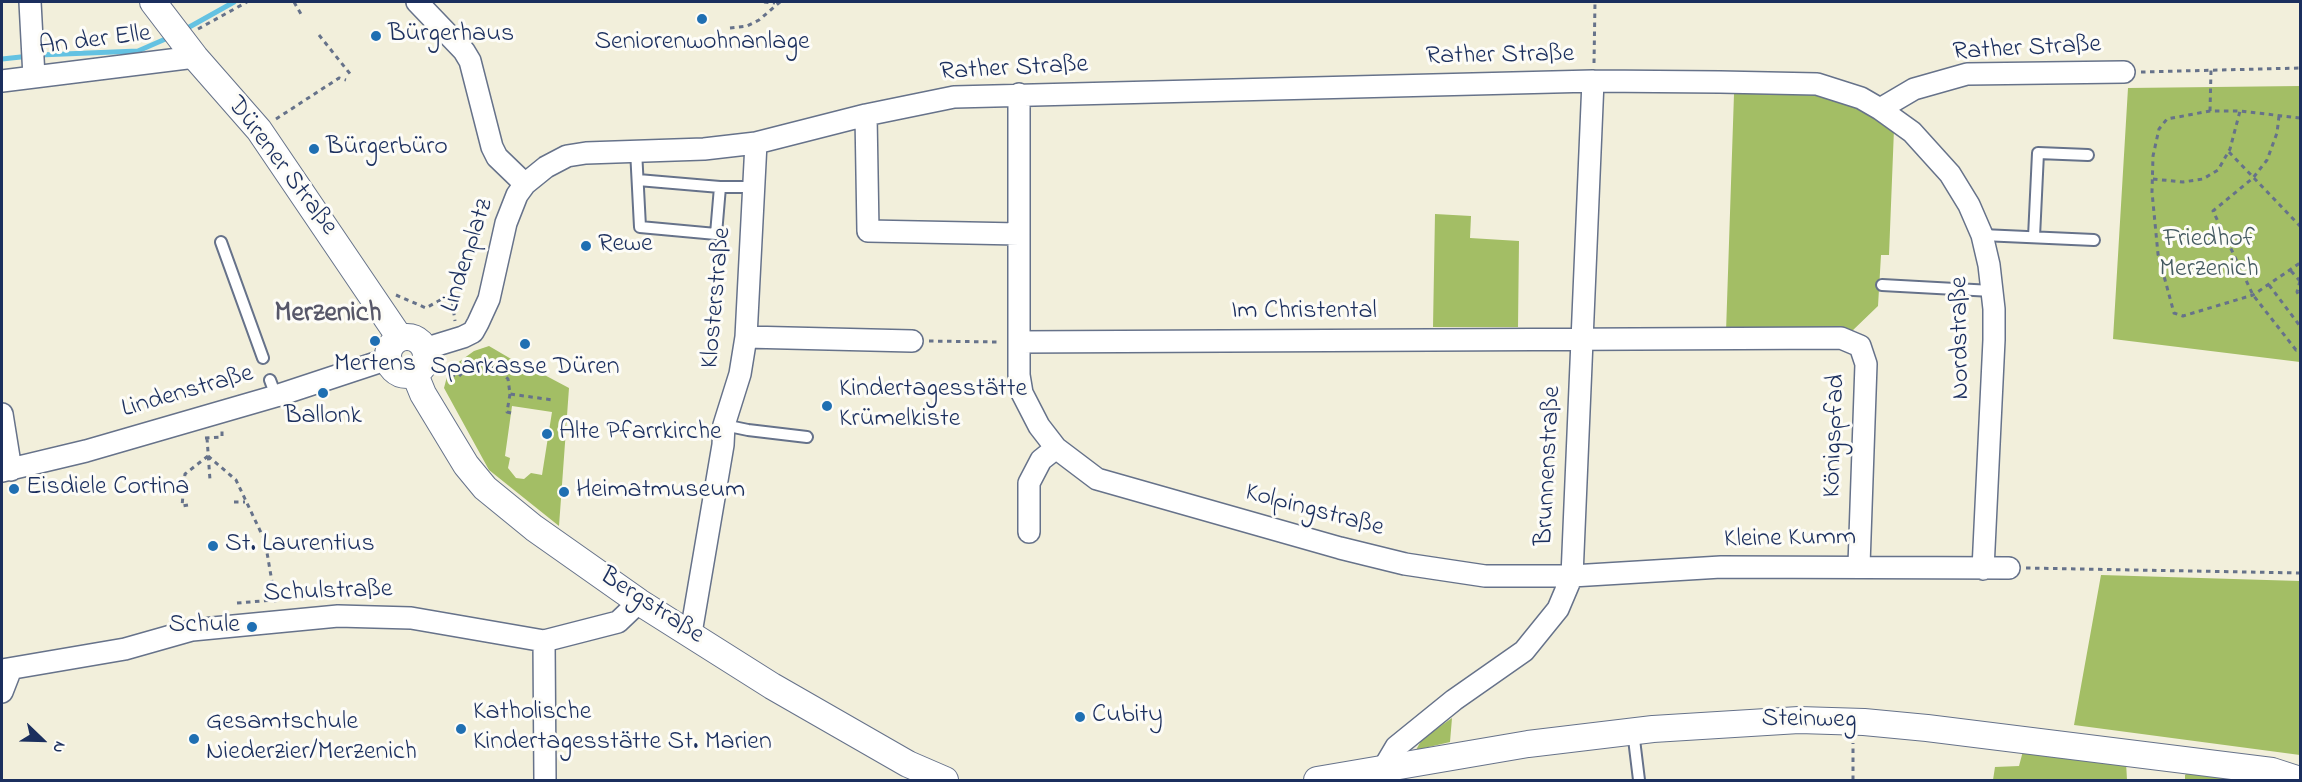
<!DOCTYPE html>
<meta charset="utf-8">
<style>
body{margin:0}
#map{position:relative;width:2302px;height:782px;overflow:hidden;background:#f2efdb;font-family:"Indie Flower",sans-serif}
canvas{display:block}
.frame{position:absolute;inset:0;border:3px solid #1b2f5e;pointer-events:none}
.north{position:absolute;left:12px;top:710px;width:60px;height:60px;-webkit-text-stroke:4px #fdfcf7;paint-order:stroke;rotate:113deg;font-size:16px;font-weight:700;line-height:24px;text-align:center;color:#1b2f5e}
.north::after{content:'';display:block;margin:auto;width:21px;height:27px;background:#1b2f5e;clip-path:polygon(50% 0,100% 100%,50% 72%,0 100%)}
</style>
<div id="map">
<canvas width="2302" height="782"></canvas>
<div class="frame"></div>
<div class="north">N</div>
</div>
<script>
const c = document.querySelector('canvas').getContext('2d');
c.lineJoin = 'round';
function paint(path, color) { c.fillStyle = color; c.fill(path, 'evenodd'); }
const shape = rows => new Path2D(rows.map(r => 'M' + r).join(''));
function stroke(path, color, width, dash) { c.strokeStyle = color; c.lineWidth = width; c.lineCap = dash ? 'butt' : 'round'; c.setLineDash(dash || []); c.stroke(path); }
function write(font, color, halo, rows, align = 'center') {
  c.font = font + ' "Indie Flower",sans-serif'; c.lineWidth = 6; c.setLineDash([]); c.textBaseline = 'middle'; c.strokeStyle = halo; c.fillStyle = color; for (const [text, x, y, turn = 0] of rows) {
    c.save(); c.translate(x, y); c.rotate((+turn || 0) * Math.PI / 180); c.textAlign = isNaN(turn) ? turn : align; if (halo) c.strokeText(text, 0, 0); c.fillText(text, 0, 0); c.restore();
  }
}
const green = shape([
 [2300,86,2300,362,2113,339,2128,88],
 [1805,91,1852,104,1894,129,1889,255,1881,255,1878,306,1851,332,1726,332,1734,94],
 [1435,214,1471,216,1470,238,1519,241,1518,327,1433,327],
 [489,346,535,373,537,371,569,388,559,526,489,470,444,388,449,369,474,351],
 [512,406,552,412,542,475,531,473,524,479,516,478,508,468,510,458,505,456],
 [2101,575,2300,581,2300,755,2074,725],
 [1452,718,1450,742,1416,750,1422,739],
 [2023,751,2126,762,2127,780,1993,780,1995,767,2019,766],
 [2189,771,2243,780,2185,780,2185,775]
]);
const stream = shape([
 [184,30,234,2],
 [39,55,138,51,170,37],
 [2,59,30,56]
]);
const path = shape([
 [294,2,301,14],
 [764,2,775,3],
 [730,28,747,26,759,20,780,2],
 [198,29,247,2],
 [319,35,351,75],
 [1594,63,1595,2],
 [2141,72,2300,68],
 [2210,111,2211,70],
 [2279,116,2277,133,2267,160,2253,178,2213,211,2253,295,2296,350,2300,347],
 [2300,118,2240,111,2210,111,2167,119,2159,129,2153,156,2152,192,2158,254,2174,313,2183,316,2253,295,2300,263],
 [276,119,339,78,346,80],
 [2229,152,2300,226],
 [2153,179,2183,182,2203,179,2218,170,2230,149,2240,111],
 [2291,271,2300,281],
 [2300,281,2297,292,2300,297],
 [2269,285,2300,326],
 [396,295,426,308,442,299,452,300,455,321],
 [929,341,1000,342],
 [439,362,442,369,458,377,468,368,487,366,497,369,508,379,510,394,553,400],
 [510,394,507,412,511,413],
 [205,438,222,437,222,431],
 [207,438,210,480],
 [208,456,236,480,265,541,276,605],
 [234,502,245,502],
 [188,505,182,506,185,474,208,456],
 [2026,568,2300,573],
 [237,603,275,600],
 [1853,780,1853,743]
]);
const service = shape([
 [636,150,640,227,716,234,720,187,754,187],
 [638,180,720,187],
 [1982,235,2094,240],
 [2034,237,2038,153,2088,155],
 [221,242,263,358],
 [1882,285,1992,291],
 [270,380,276,396],
 [724,425,748,430,807,437],
 [1633,731,1639,780]
]);
const minor = shape([
 [30,2,34,77],
 [417,2,464,51,470,61,492,147,497,157,525,184],
 [2,81,195,57],
 [1019,94,1019,375,1022,393,1039,426,1056,448,1097,479,1340,548,1405,564,1485,576,1572,576,1721,567,2009,568],
 [1880,109,1912,132,1950,174,1969,205,1982,235,1989,265,1994,309,1994,340,1983,569],
 [866,115,868,231,1019,234],
 [746,337,912,341],
 [1019,342,1841,338,1860,346,1866,364,1859,565],
 [424,349,463,337,473,332,478,323,489,299,506,223,517,195,525,184,546,167,567,156,586,153,704,149,756,143,866,115,954,97,1593,81,1720,82,1817,84,1861,98,1880,109,1914,89,1967,74,2124,72],
 [2,414,11,470],
 [2,471,86,451,276,396,388,359],
 [1029,532,1029,483,1041,460,1056,448],
 [691,633,723,445,724,425,740,374,746,337,756,143],
 [544,641,545,780],
 [2,670,125,649,192,630,338,616,411,618,544,641,618,622,639,602],
 [2,692,11,669],
 [1383,769,1396,747,1454,700,1524,651,1558,609,1572,576,1593,81]
]);
const tertiary = shape([
 [153,2,195,57,259,130,400,338],
 '388 356a19 19 0 1 1 38 0a19 19 0 1 1-38 0Z',
 [414,372,423,394,466,465,485,488,534,528,639,602,772,686,908,764,945,780],
 [1317,780,1528,744,1653,729,1799,720,1864,722,1927,728,2272,771,2300,780]
]);
const markers = [
 [702,19,6,"#1f6fb2"],
 [376,36,6,"#1f6fb2"],
 [314,149,6,"#1f6fb2"],
 [586,246,6,"#1f6fb2"],
 [375,341,6,"#1f6fb2"],
 [525,344,6,"#1f6fb2"],
 [323,393,6,"#1f6fb2"],
 [827,406,6,"#1f6fb2"],
 [547,434,6,"#1f6fb2"],
 [14,489,6,"#1f6fb2"],
 [564,492,6,"#1f6fb2"],
 [213,546,6,"#1f6fb2"],
 [252,627,6,"#1f6fb2"],
 [1080,717,6,"#1f6fb2"],
 [461,729,6,"#1f6fb2"],
 [194,739,6,"#1f6fb2"]
];
const poiNames = [
 ["Bürgerhaus",388,36],
 ["Seniorenwohnanlage",702,44,"center"],
 ["Bürgerbüro",326,149],
 ["Rewe",598,246],
 ["Mertens",375,366,"center"],
 ["Sparkasse Düren",525,369,"center"],
 ["Kindertagesstätte",839,391],
 ["Krümelkiste",839,421],
 ["Ballonk",323,418,"center"],
 ["Alte Pfarrkirche",559,434],
 ["Eisdiele Cortina",26,489],
 ["Heimatmuseum",576,492],
 ["St. Laurentius",225,546],
 ["Schule",240,627,"right"],
 ["Katholische",473,714],
 ["Kindertagesstätte St. Marien",473,744],
 ["Cubity",1092,717],
 ["Gesamtschule",206,724],
 ["Niederzier/Merzenich",206,754]
];
const streetNames = [
 ["An der Elle",95,42,-7],
 ["Rather Straße",2027,50,-3],
 ["Rather Straße",1500,57,-1],
 ["Rather Straße",1014,70,-3],
 ["Dürener Straße",281,167,53],
 ["Lindenplatz",469,256,-72],
 ["Klosterstraße",718,298,-85],
 ["Im Christental",1304,313],
 ["Nordstraße",1962,338,-91],
 ["Lindenstraße",188,393,-16],
 ["Königspfad",1836,436,-88],
 ["Brunnenstraße",1550,466,-87],
 ["Kolpingstraße",1314,512,15],
 ["Kleine Kumm",1790,540,-1],
 ["Schulstraße",328,593,-2],
 ["Bergstraße",651,607,33],
 ["Steinweg",1809,721,1]
];
const parkNames = [
 ["Friedhof",2209,241],
 ["Merzenich",2209,271]
];
const quarterNames = [
 ["Merzenich",328,315]
];
paint(green, '#a3be65');
stroke(stream, '#64c2e2', 5);
stroke(service, '#66728a', 14);
stroke(minor, '#66728a', 24);
stroke(tertiary, '#66728a', 28);
stroke(path, '#66728a', 3, [4.5, 4.5]);
stroke(service, '#fff', 10);
stroke(minor, '#fff', 21);
stroke(tertiary, '#fff', 26);
for (const [x, y, r, color] of markers) { const dot = new Path2D(); dot.arc(x, y, r, 0, 2 * Math.PI); c.fillStyle = color; c.fill(dot); stroke(dot, '#fdfcf7', 2); }
write('26px', '#1b2f5e', '#fdfcf7', poiNames, 'left');
write('26px', '#1b2f5e', '#fdfcf7', streetNames);
write('26px', '#445a60', '#fdfcf7', parkNames);
write('bold 28px', '#575769', '#fdfcf7', quarterNames);
</script>
